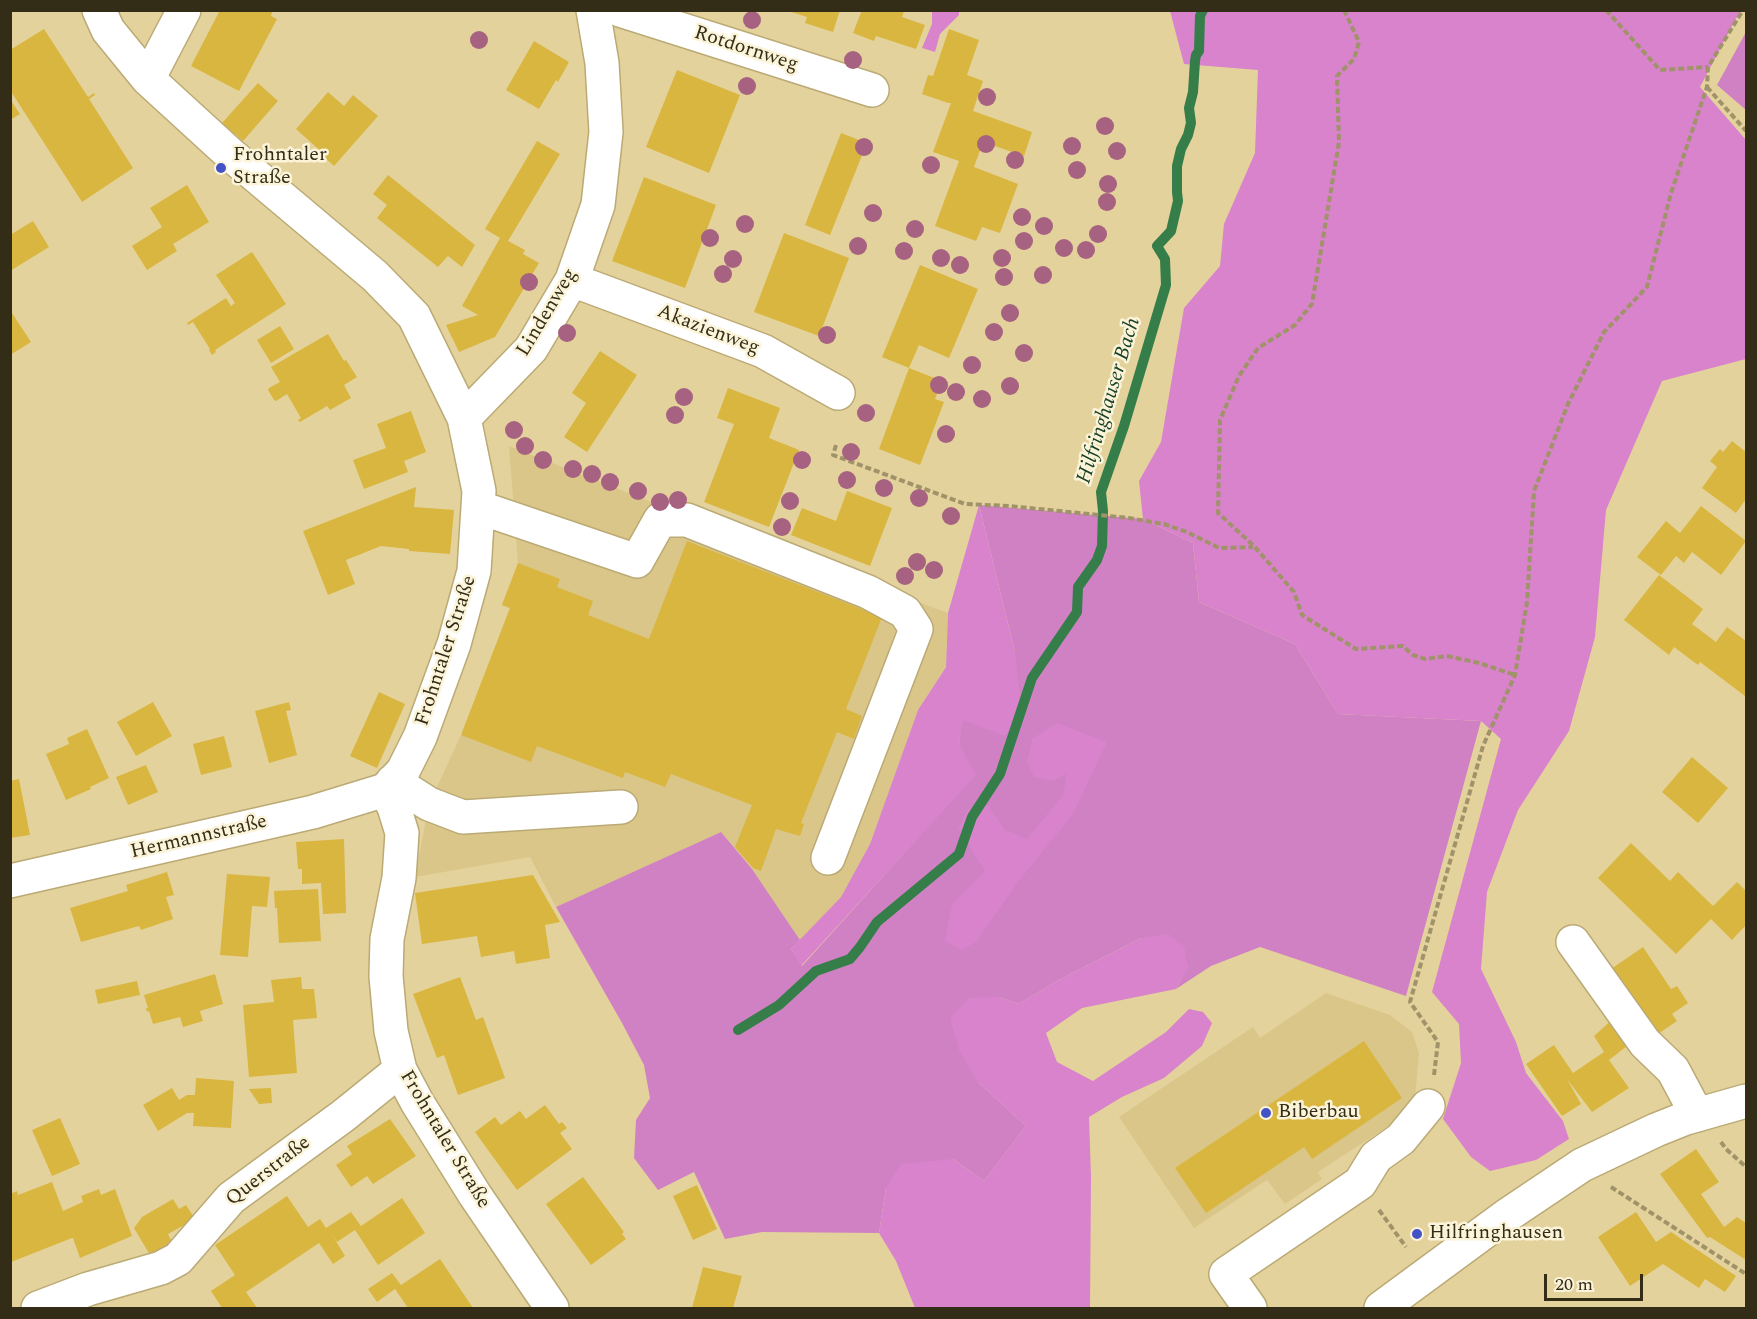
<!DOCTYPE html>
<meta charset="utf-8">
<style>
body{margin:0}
#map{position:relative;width:1757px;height:1319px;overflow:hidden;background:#e4d29c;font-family:Spectral,serif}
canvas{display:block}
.frame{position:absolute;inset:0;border:12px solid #332c17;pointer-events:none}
.scale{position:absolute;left:1544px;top:1274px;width:99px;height:27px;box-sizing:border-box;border:3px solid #332c17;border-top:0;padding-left:8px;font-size:18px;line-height:21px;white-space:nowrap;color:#332c17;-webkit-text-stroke:4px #fcf4d9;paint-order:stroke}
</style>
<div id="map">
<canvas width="1757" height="1319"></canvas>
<div class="frame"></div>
<div class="scale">20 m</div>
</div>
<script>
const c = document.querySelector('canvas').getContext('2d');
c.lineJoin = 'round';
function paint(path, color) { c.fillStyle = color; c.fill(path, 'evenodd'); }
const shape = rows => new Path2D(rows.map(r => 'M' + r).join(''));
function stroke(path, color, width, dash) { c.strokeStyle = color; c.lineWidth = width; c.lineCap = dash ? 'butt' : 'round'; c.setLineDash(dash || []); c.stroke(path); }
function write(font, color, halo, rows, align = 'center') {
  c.font = font + ' Spectral,serif'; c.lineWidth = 5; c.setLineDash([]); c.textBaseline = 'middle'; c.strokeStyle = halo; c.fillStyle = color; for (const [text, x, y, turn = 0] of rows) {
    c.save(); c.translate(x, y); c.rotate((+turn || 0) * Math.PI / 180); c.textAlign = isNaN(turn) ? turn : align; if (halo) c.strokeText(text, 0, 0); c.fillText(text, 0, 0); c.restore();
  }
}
const built = shape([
 [509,446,697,520,948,613,946,666,918,710,870,844,841,897,800,940,752,869,721,832,556,907,530,857,415,877,429,804,461,735,510,608,502,605,518,563],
 [1326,993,1390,1015,1412,1032,1419,1053,1414,1109,1318,1172,1322,1179,1285,1204,1267,1180,1194,1228,1119,1117,1253,1027,1260,1038]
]);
const green = shape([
 [1746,32,1746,110,1717,85],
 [979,505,1143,519,1193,543,1199,602,1295,644,1338,714,1481,721,1406,996,1260,947,1211,966,1176,989,1188,966,1141,938,1057,981,1019,1004,999,997,978,1082,1026,1126,984,1181,953,1159,886,1188,879,1233,762,1232,725,1239,694,1172,658,1190,634,1158,636,1120,650,1098,644,1065,622,1023,556,907,721,832,752,869,800,940,791,949,802,966,915,841,959,744,962,719,1015,652]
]);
const forest = shape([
 [932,11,959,11,959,15,940,34,935,52,922,48,932,24],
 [1170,11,1740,11,1700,87,1746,140,1746,359,1662,381,1606,510,1595,637,1569,731,1518,810,1487,892,1481,969,1516,1042,1526,1073,1563,1121,1569,1139,1536,1160,1490,1171,1471,1157,1443,1119,1461,1063,1459,1024,1432,992,1501,739,1481,721,1338,714,1295,644,1199,602,1193,543,1143,519,1139,481,1161,442,1184,308,1220,266,1224,224,1255,153,1258,70,1184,64],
 [979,505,1015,652,1022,711,1005,736,963,720,959,744,976,775,801,966,791,949,841,897,870,844,918,710,946,667,948,613],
 [1057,723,1107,742,1073,814,1018,882,976,942,961,950,945,941,952,904,985,871,958,829,968,810,988,805,1005,830,1027,839,1063,795,1067,774,1052,781,1034,777,1027,762,1032,739],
 [1168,934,1184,946,1188,967,1176,989,1082,1008,1046,1033,1057,1062,1093,1081,1166,1032,1189,1009,1203,1012,1212,1023,1202,1046,1164,1078,1122,1097,1089,1117,1091,1177,1090,1308,915,1308,896,1261,879,1233,886,1188,901,1164,953,1159,984,1181,1026,1126,978,1082,959,1050,950,1018,969,998,999,997,1019,1004,1057,981,1141,938]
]);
const stream = shape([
 [738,1030,779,1005,816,971,850,959,860,947,877,922,959,854,972,817,1000,774,1032,678,1077,612,1078,587,1097,560,1102,546,1103,511,1101,492,1124,426,1166,285,1165,259,1157,246,1171,231,1178,201,1177,192,1177,166,1181,149,1188,135,1191,123,1189,108,1193,92,1195,61,1196,55,1199,51,1200,16,1203,10]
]);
const building = shape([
 [220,10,273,10,271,16,277,19,239,91,191,66],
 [840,10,833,32,805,23,807,17,788,11],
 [862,10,902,10,904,11,902,17,925,25,916,49,876,36,874,41,853,33],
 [44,29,88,97,94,93,95,95,89,99,133,168,82,202,10,90,10,50],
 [949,29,979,40,967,75,983,81,973,111,1032,132,1024,156,983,142,974,167,1018,184,1000,233,982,227,976,241,935,226,959,161,933,152,951,103,948,103,922,94,928,75,933,76],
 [534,41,569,62,558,82,556,80,539,109,506,90],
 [677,70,740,95,709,173,646,147],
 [258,83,278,101,243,141,222,123],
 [328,92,344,106,353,95,378,116,334,166,323,156,324,154,296,129],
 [10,99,20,114,10,120],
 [841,133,867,143,830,235,805,225],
 [537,141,560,154,508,241,525,250,523,254,539,263,495,337,459,352,446,325,478,315,462,306,500,238,485,229],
 [388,175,475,245,462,267,448,256,438,267,377,218,387,205,373,194],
 [644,177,716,205,685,288,612,261],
 [187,185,209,222,173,244,177,251,147,270,132,246,162,227,150,208],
 [33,221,49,247,10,271,10,235],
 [784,233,849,258,819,336,754,312],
 [252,252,286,304,215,350,216,352,212,355,209,350,210,349,193,322,188,325,187,323,226,298,231,306,235,303,216,275],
 [920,265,978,289,949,358,919,345,909,368,942,381,935,399,944,402,920,465,879,449,909,368,882,357],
 [10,310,31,342,10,355],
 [280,326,294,349,271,363,257,340],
 [328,334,344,361,346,360,357,377,344,385,351,398,330,410,327,406,300,422,298,420,301,418,287,394,276,401,274,400,268,390,269,388,280,382,271,367],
 [600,351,637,375,587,452,564,437,586,403,572,393],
 [728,388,780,408,769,438,799,450,769,527,704,502,734,424,717,418],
 [411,411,426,452,404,461,408,472,364,489,353,460,386,448,377,424],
 [1732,441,1746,452,1746,499,1736,513,1702,488,1717,467,1710,461,1720,449,1723,452],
 [416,487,414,507,454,510,450,554,409,551,409,549,381,546,346,560,355,584,328,595,303,531],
 [847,491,892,508,870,566,791,535,802,508,836,521],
 [1701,506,1746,541,1721,575,1692,552,1684,563,1676,556,1661,575,1637,557,1666,521,1680,533],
 [687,541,882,617,846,709,862,716,854,739,837,732,801,823,804,824,800,836,776,829,761,871,753,868,735,847,752,805,671,774,665,787,625,772,623,778,537,746,531,762,461,735,510,608,502,605,518,563,560,579,557,587,593,601,588,615,649,639],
 [1659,575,1703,609,1692,624,1716,642,1727,627,1746,641,1746,693,1745,696,1700,662,1698,665,1674,647,1669,655,1624,620],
 [379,692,405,704,377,768,350,756],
 [153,702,172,736,136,756,117,722],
 [289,702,291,710,286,711,297,755,269,763,255,711],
 [87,729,109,778,90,787,91,789,66,800,46,754,69,744,67,738],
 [224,736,232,767,201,775,193,744],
 [1692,757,1728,788,1698,823,1662,792],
 [146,765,158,792,128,805,116,777],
 [19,779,30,835,10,838,10,781],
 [344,839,346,913,323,914,321,883,302,884,302,869,298,869,296,842],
 [1631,843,1670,881,1678,872,1713,906,1737,882,1746,891,1746,925,1732,940,1711,919,1676,954,1598,878],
 [167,872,174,895,166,897,173,919,141,930,139,926,81,942,70,908,128,891,126,885],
 [227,874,270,877,267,907,252,906,248,957,220,955],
 [533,875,560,922,545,925,550,958,516,964,514,951,481,957,477,936,422,944,415,893],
 [318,889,321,941,279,943,277,908,275,908,274,891],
 [1643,947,1671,989,1677,986,1688,1003,1672,1014,1677,1021,1655,1036,1611,969],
 [215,974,223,1004,200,1011,203,1021,183,1027,180,1017,153,1024,149,1011,147,1012,146,1008,148,1008,144,995],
 [301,977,302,989,314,989,317,1018,293,1020,297,1073,249,1077,243,1005,274,1002,271,980],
 [460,977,476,1020,483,1017,505,1078,458,1095,444,1055,437,1058,413,994],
 [137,981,140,995,98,1004,95,990],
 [1614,1018,1631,1043,1609,1060,1629,1088,1592,1112,1567,1079,1581,1104,1562,1116,1526,1064,1554,1045,1573,1073,1604,1052,1594,1036],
 [1364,1041,1402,1098,1312,1159,1304,1147,1206,1213,1175,1168],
 [196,1078,234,1081,231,1128,193,1126,194,1113,187,1113,158,1131,143,1105,172,1088,179,1100,187,1095,195,1095],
 [271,1088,272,1103,259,1104,249,1089],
 [545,1105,559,1124,562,1122,567,1128,560,1133,572,1149,517,1190,475,1132,495,1117,501,1125,520,1111,526,1119],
 [60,1118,80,1164,52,1176,32,1130],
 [390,1119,416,1156,373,1184,367,1176,351,1187,336,1165,352,1154,347,1146],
 [1696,1149,1719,1182,1701,1194,1724,1227,1737,1217,1746,1223,1746,1260,1710,1237,1707,1238,1660,1174],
 [583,1177,624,1232,622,1234,626,1239,591,1265,546,1204],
 [52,1182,63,1211,83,1202,81,1196,99,1189,101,1195,115,1189,132,1236,80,1258,73,1238,72,1238,11,1262,10,1194,17,1191,18,1195],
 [697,1185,717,1229,693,1240,673,1196],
 [287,1196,308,1227,320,1219,326,1228,351,1212,361,1226,402,1198,425,1233,378,1265,355,1230,337,1242,331,1233,345,1256,333,1264,319,1243,246,1292,257,1308,222,1308,211,1291,235,1275,215,1245],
 [173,1199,179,1209,186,1205,195,1219,168,1234,172,1242,150,1255,134,1228,142,1217],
 [1636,1212,1656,1242,1671,1232,1736,1276,1725,1292,1705,1279,1699,1288,1663,1264,1630,1286,1598,1237],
 [440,1259,473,1308,408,1308,395,1289,377,1302,368,1289,392,1273,401,1285],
 [703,1267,742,1276,733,1308,692,1308]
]);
const path = shape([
 [1344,10,1359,42,1354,59,1337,76,1339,142,1312,304,1295,325,1258,348,1239,376,1220,420,1218,513,1254,546,1294,592,1302,615,1356,649,1403,646,1413,655,1425,659,1447,656,1479,663,1515,675],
 [1606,10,1660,70,1708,67],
 [1707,87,1746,131],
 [836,445,833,455,965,504,1009,506,1129,518,1164,524,1187,532,1219,548,1253,547],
 [1434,1075,1438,1042,1410,1002,1483,746,1515,675,1527,602,1534,491,1568,404,1604,332,1647,287,1671,193,1707,87,1708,67,1743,10],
 [1721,1142,1726,1149,1746,1167],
 [1611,1187,1746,1274],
 [1379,1210,1406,1247]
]);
const minor = shape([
 [620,10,872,90],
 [148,79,184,10],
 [572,280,763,351,838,393],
 [464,418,531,349,572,280,598,205,606,132,602,63,593,10],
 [478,507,637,561,660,520,687,520,868,592,905,612,916,629,828,858],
 [393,781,429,804,463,817,621,807],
 [385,790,394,807,402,833,399,878,387,939,386,976,391,1031,400,1070,417,1102,475,1195,552,1308],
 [10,881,313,812,385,790,403,771,420,737,454,644,474,571,479,491,464,418,414,316,375,276,230,154,148,79,108,30,99,10],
 [1573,942,1645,1043,1673,1070,1697,1115],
 [38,1308,88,1289,161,1268,178,1259,231,1198,343,1116,400,1070],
 [1250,1308,1226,1274,1360,1183,1376,1157,1401,1139,1428,1106]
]);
const major = shape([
 [1381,1308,1506,1216,1582,1165,1656,1130,1686,1118,1746,1101]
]);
const trees = [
 [752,20],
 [479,40],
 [853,60],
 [747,86],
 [987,97],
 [1105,126],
 [986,144],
 [1072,146],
 [864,147],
 [1117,151],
 [1015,160],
 [931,165],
 [1077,170],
 [1108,184],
 [1107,202],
 [873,213],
 [1022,217],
 [745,224],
 [1044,226],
 [915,229],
 [1098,234],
 [710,238],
 [1024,241],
 [858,246],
 [1064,248],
 [1086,250],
 [904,251],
 [941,258],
 [1002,258],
 [733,259],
 [960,265],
 [723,274],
 [1043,275],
 [1004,277],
 [529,282],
 [1010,313],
 [994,332],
 [567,333],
 [827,335],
 [1024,353],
 [972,365],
 [939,385],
 [1010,386],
 [956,392],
 [684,397],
 [982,399],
 [866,413],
 [675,415],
 [514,430],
 [946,434],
 [525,446],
 [851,452],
 [543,460],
 [802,460],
 [573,469],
 [592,474],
 [847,480],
 [610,482],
 [884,488],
 [638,491],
 [919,498],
 [678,500],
 [790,501],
 [660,502],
 [951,516],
 [782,527],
 [917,562],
 [934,570],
 [905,576]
];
const markers = [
 [221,168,6,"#4353c7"],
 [1266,1113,6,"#4353c7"],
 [1417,1234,6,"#4353c7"]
];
const streetNames = [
 ["Rotdornweg",746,50,18],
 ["Lindenweg",548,313,-59],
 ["Akazienweg",708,331,21],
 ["Frohntaler Straße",447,651,-72],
 ["Hermannstraße",199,838,-13],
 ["Frohntaler Straße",444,1140,59],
 ["Querstraße",269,1172,-38]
];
const poiNames = [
 ["Frohntaler",233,156],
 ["Straße",233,179],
 ["Biberbau",1278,1113],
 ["Hilfringhausen",1429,1234]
];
const waterNames = [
 ["Hilfringhauser Bach",1110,401,-73]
];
paint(built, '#dac689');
paint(green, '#d081c4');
paint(forest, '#d883cc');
stroke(stream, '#357d49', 10);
paint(building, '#d9b63f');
stroke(minor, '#bbaa75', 36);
stroke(major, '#bbaa75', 36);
stroke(path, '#a09269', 4, [6, 3]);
stroke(minor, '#fff', 33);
stroke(major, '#fff', 33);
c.fillStyle = '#a66280';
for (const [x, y] of trees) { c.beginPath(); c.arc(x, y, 9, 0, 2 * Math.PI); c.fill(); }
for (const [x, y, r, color] of markers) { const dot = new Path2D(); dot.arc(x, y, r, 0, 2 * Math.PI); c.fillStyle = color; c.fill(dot); stroke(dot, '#fcf4d9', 2); }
write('20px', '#332c17', '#fcf4d9', streetNames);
write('20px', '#332c17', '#fcf4d9', poiNames, 'left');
write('italic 21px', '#184227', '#fcf4d9', waterNames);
</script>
